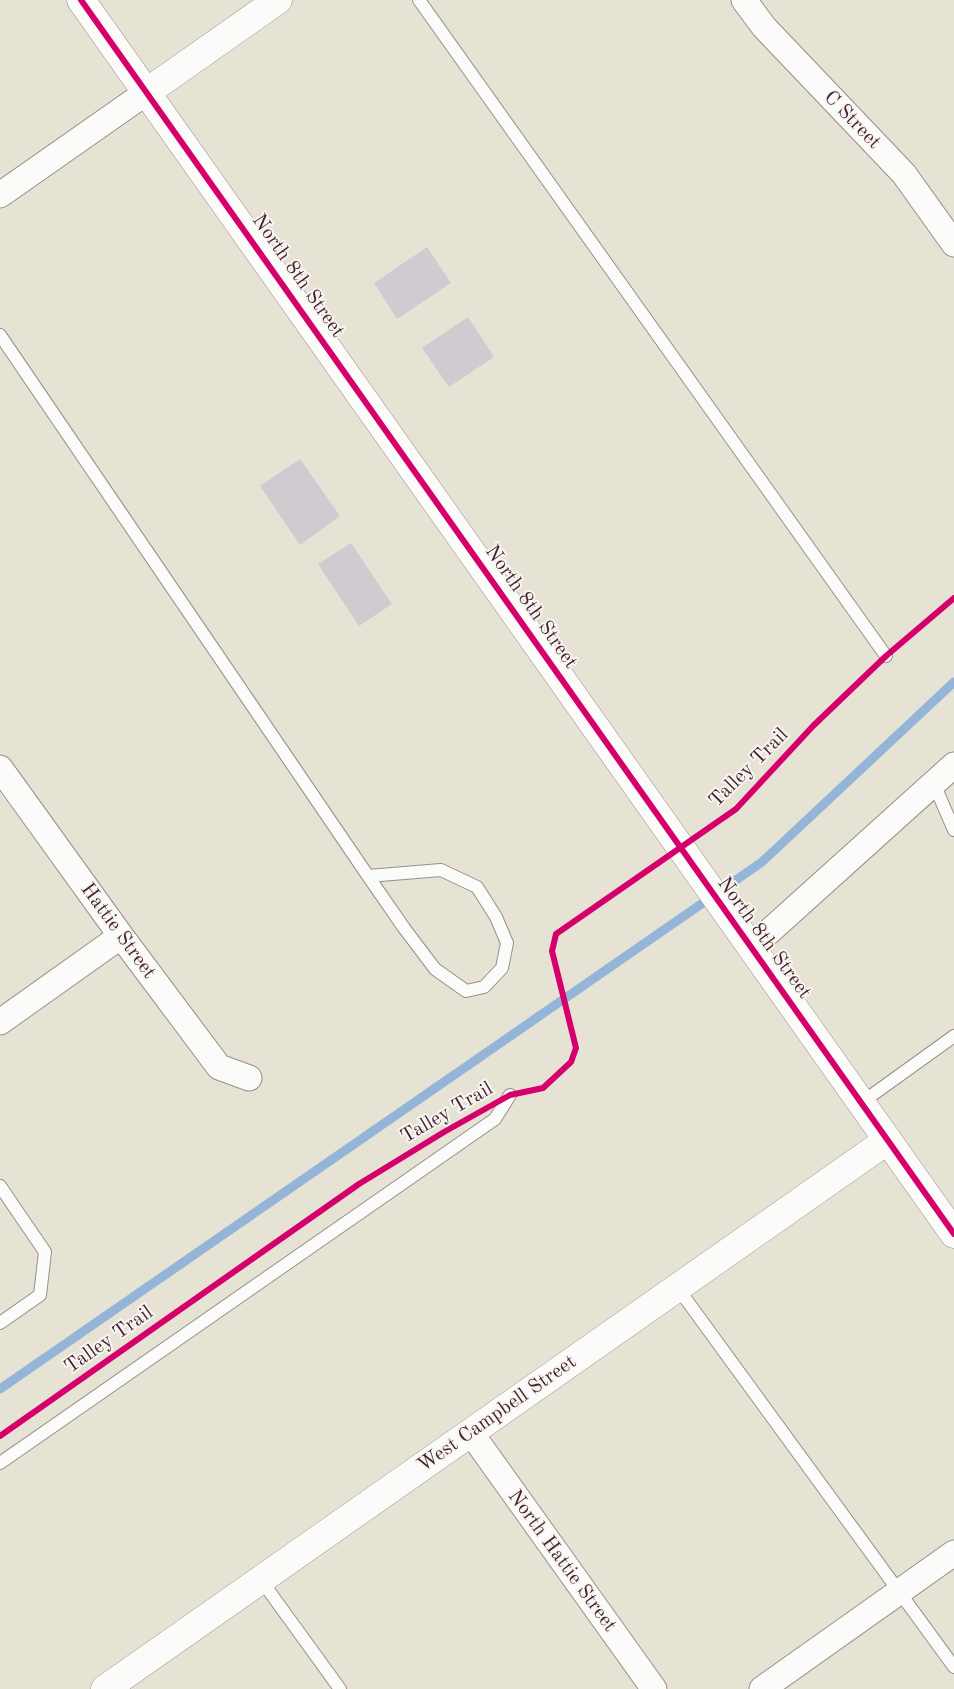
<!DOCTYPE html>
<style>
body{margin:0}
canvas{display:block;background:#e6e3d5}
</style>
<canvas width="954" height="1689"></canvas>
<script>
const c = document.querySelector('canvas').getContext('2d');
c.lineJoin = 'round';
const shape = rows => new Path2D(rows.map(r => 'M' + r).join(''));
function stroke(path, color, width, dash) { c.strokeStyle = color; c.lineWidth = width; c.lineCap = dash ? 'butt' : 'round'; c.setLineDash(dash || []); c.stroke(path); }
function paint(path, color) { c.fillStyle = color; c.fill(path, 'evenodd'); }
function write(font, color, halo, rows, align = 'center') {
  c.font = font + ' "Old Standard TT",serif'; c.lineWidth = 4; c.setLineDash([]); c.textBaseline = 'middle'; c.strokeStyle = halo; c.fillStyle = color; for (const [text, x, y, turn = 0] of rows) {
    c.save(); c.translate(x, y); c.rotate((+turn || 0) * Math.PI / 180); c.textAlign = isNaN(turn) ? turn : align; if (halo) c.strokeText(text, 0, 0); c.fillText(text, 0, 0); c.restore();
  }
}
const stream = shape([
 [0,1389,762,862,954,682]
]);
const building = shape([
 [427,247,451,283,397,319,374,283],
 [468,317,494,357,449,387,422,348],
 [300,459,340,516,300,545,260,486],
 [351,543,392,604,359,626,318,564]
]);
const service = shape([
 [419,0,886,656],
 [0,335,368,876,404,928,435,969,466,991,484,987,502,968,507,943,496,917,477,887,441,870,368,876],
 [934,784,954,830],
 [861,1103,954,1036],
 [0,1186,45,1252,40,1295,0,1323],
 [677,1287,954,1667],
 [0,1463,495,1119,510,1095],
 [261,1580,340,1689]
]);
const minor = shape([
 [744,0,764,27,904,174,954,244],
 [0,195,147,92],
 [0,768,121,936,219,1067,249,1078],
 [752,947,954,765],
 [0,1022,121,936],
 [471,1433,654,1689],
 [762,1689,954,1553]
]);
const tertiary = shape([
 [81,0,954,1234],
 [147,92,278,0],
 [105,1689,888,1140]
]);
const cycleway = shape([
 [81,0,954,1234],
 [0,1436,359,1184,444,1132,510,1095,543,1088,571,1062,576,1048,552,951,556,934,736,809,813,726,886,656,954,598]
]);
const streetNames = [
 ["C Street",852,120,46],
 ["North 8th Street",298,276,55],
 ["North 8th Street",531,607,55],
 ["Talley Trail",749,768,-45],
 ["Hattie Street",118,931,54],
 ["North 8th Street",764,938,54],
 ["Talley Trail",447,1113,-30],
 ["Talley Trail",109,1340,-35],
 ["West Campbell Street",497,1414,-35],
 ["North Hattie Street",562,1561,54]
];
stroke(stream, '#94b4d8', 9);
paint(building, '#d1cad1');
stroke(service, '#978e89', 14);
stroke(minor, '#978e89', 27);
stroke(tertiary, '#978e89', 29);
stroke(service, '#fbfbf9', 12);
stroke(minor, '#fbfbf9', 25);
stroke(tertiary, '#fbfbf9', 28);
stroke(cycleway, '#d6006c', 6);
write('20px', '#4a1f2b', '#f6f6f2', streetNames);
</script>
